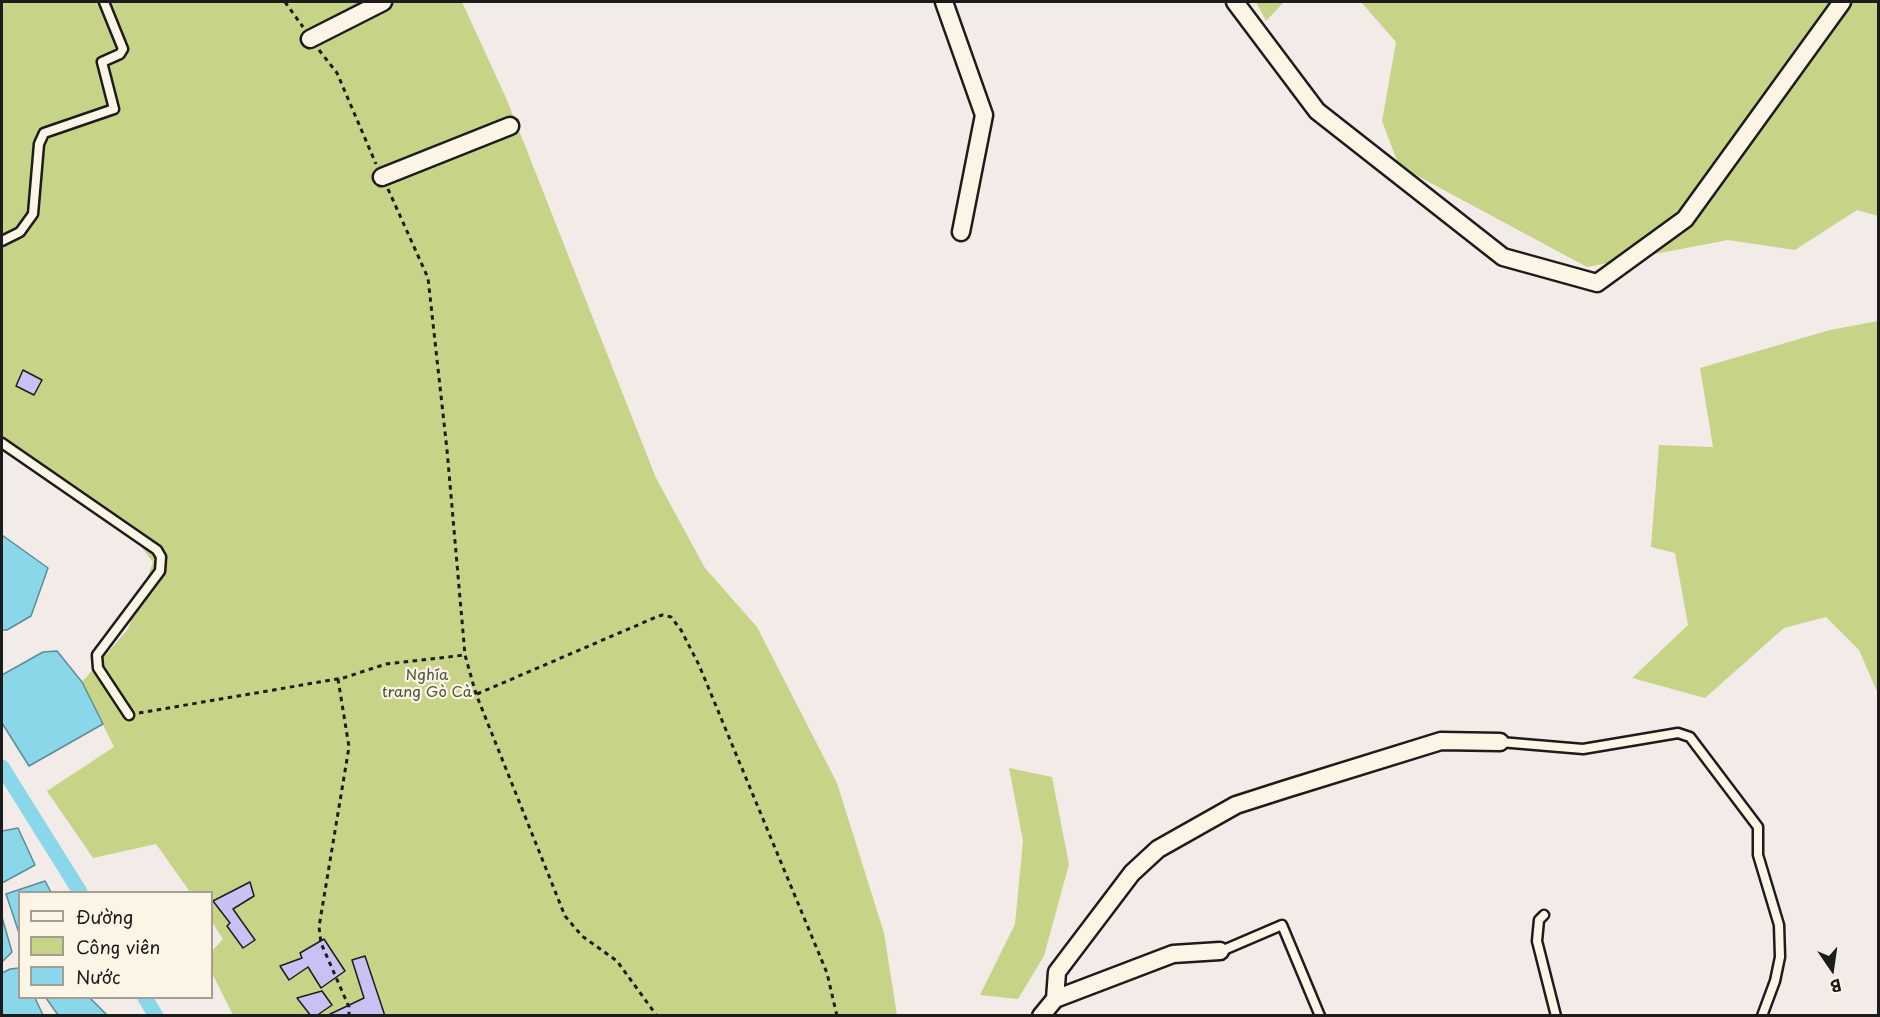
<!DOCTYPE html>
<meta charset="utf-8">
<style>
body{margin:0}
#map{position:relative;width:1880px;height:1017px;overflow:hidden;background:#f2ebe8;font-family:"Playpen Sans",sans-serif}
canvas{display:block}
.frame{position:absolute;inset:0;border:3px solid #1c1c1c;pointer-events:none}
.legend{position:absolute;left:18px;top:891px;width:195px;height:108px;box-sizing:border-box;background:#fcf5e5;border:2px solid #a29e95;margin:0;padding:8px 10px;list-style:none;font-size:18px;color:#1c1c1c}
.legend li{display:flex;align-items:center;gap:12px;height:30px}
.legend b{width:30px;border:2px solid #a29e95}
.north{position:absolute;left:1802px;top:939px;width:60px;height:60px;-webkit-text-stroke:4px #fcf5e5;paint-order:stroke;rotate:167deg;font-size:16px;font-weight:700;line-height:24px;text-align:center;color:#1c1c1c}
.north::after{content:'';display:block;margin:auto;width:21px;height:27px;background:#1c1c1c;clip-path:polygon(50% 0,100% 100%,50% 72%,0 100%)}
</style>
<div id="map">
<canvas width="1880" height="1017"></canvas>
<div class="frame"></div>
<ul class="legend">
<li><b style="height:8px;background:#fcf5e5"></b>Đường</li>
<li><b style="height:16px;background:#c7d487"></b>Công viên</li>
<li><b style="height:16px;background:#89d7e8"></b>Nước</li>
</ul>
<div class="north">B</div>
</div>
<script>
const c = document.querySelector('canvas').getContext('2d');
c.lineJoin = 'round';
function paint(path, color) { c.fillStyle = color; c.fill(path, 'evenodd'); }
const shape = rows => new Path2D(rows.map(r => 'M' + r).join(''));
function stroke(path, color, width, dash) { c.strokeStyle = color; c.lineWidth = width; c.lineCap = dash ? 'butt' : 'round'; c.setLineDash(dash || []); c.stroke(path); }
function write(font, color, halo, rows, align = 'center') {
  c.font = font + ' "Playpen Sans",sans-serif'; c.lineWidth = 4.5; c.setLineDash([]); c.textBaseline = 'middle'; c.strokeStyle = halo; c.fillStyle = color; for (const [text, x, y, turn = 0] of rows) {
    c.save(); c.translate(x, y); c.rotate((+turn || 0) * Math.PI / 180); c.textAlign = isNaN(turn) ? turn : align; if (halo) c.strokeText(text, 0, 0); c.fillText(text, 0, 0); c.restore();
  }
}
const green = shape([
 [2,2,462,2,507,100,656,478,705,568,757,627,837,783,884,933,897,1015,233,1015,212,973,212,951,223,939,212,922,212,892,190,892,156,844,93,858,47,791,114,747,82,682,128,629,153,562,136,540,2,447],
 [1256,2,1284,2,1266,21],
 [1361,2,1878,2,1878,216,1857,210,1795,250,1728,240,1587,267,1399,166,1382,121,1396,42],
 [1878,321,1878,694,1859,650,1826,617,1784,628,1705,698,1632,678,1688,625,1675,553,1651,547,1659,445,1713,447,1700,368,1830,330],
 [1009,768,1052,777,1069,864,1044,956,1018,999,980,995,1015,924,1023,841]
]);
const water = shape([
 [2,535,48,568,31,616,7,630,2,630,2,535],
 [57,651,82,682,103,724,29,766,2,723,2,675,43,652,57,651],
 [18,828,35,865,2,883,2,831,18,828],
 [45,881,51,892,20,892,19,933,6,894,45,881],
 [2,917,12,952,2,962,2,917],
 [19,968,20,998,35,998,43,1015,2,1015,2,973,10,969,19,968],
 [46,998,90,998,107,1015,58,1015,46,998]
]);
const canal = shape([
 [2,767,80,892],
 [145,998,156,1016]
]);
const building = shape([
 [23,370,42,380,34,395,16,386,23,370],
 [250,882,254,896,233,909,255,940,243,948,227,926,230,923,213,901,250,882],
 [324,939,345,971,321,988,308,967,289,980,280,966,302,958,300,953,324,939],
 [365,956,385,1016,326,1016,364,998,352,960,365,956],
 [322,991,332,1005,316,1016,311,1016,297,998,322,991]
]);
const path = shape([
 [285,2,303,27],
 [319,50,337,73,376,164],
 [388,189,428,278,447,450,465,655,476,694,565,916,582,936,617,961,657,1016],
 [338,679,349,747,319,927,321,943,349,1007,349,1016],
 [477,694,654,618,662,615,671,617,681,630,699,665,827,973,837,1016],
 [139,713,343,678,386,664,465,655]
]);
const lane = shape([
 [2,241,20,232,33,214,39,144,44,133,114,109,102,62,120,54,123,49,104,2],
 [2,443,157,550,161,557,160,571,97,655,98,668,129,715],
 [1500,742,1583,749,1678,733,1690,737,1758,827,1758,855,1779,925,1780,957,1775,981,1762,1016],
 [1544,915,1539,920,1537,941,1556,1016],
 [1219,952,1282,925,1320,1016]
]);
const street = shape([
 [944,2,984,115,961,232],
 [1235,2,1317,111,1503,257,1597,283,1685,219,1842,2],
 [310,39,383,2],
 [382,177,510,126],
 [1055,999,1173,954,1220,951],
 [1041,1016,1055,999,1057,972,1132,873,1158,849,1236,805,1286,789,1441,741,1500,742]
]);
const parkNames = [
 ["Nghĩa",427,676],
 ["trang Gò Cà",427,693]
];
paint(green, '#c7d487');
paint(water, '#89d7e8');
stroke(water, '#5d8c96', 1.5);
stroke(canal, '#89d7e8', 15);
paint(building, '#c9c1f3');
stroke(building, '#1c1c1c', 1.5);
stroke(lane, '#1c1c1c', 13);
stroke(street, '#1c1c1c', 21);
stroke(path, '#1c1c1c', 3, [4.5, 4.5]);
stroke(lane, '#fcf5e5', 8);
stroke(street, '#fcf5e5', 16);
write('15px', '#4f533c', '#fcf5e5', parkNames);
</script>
